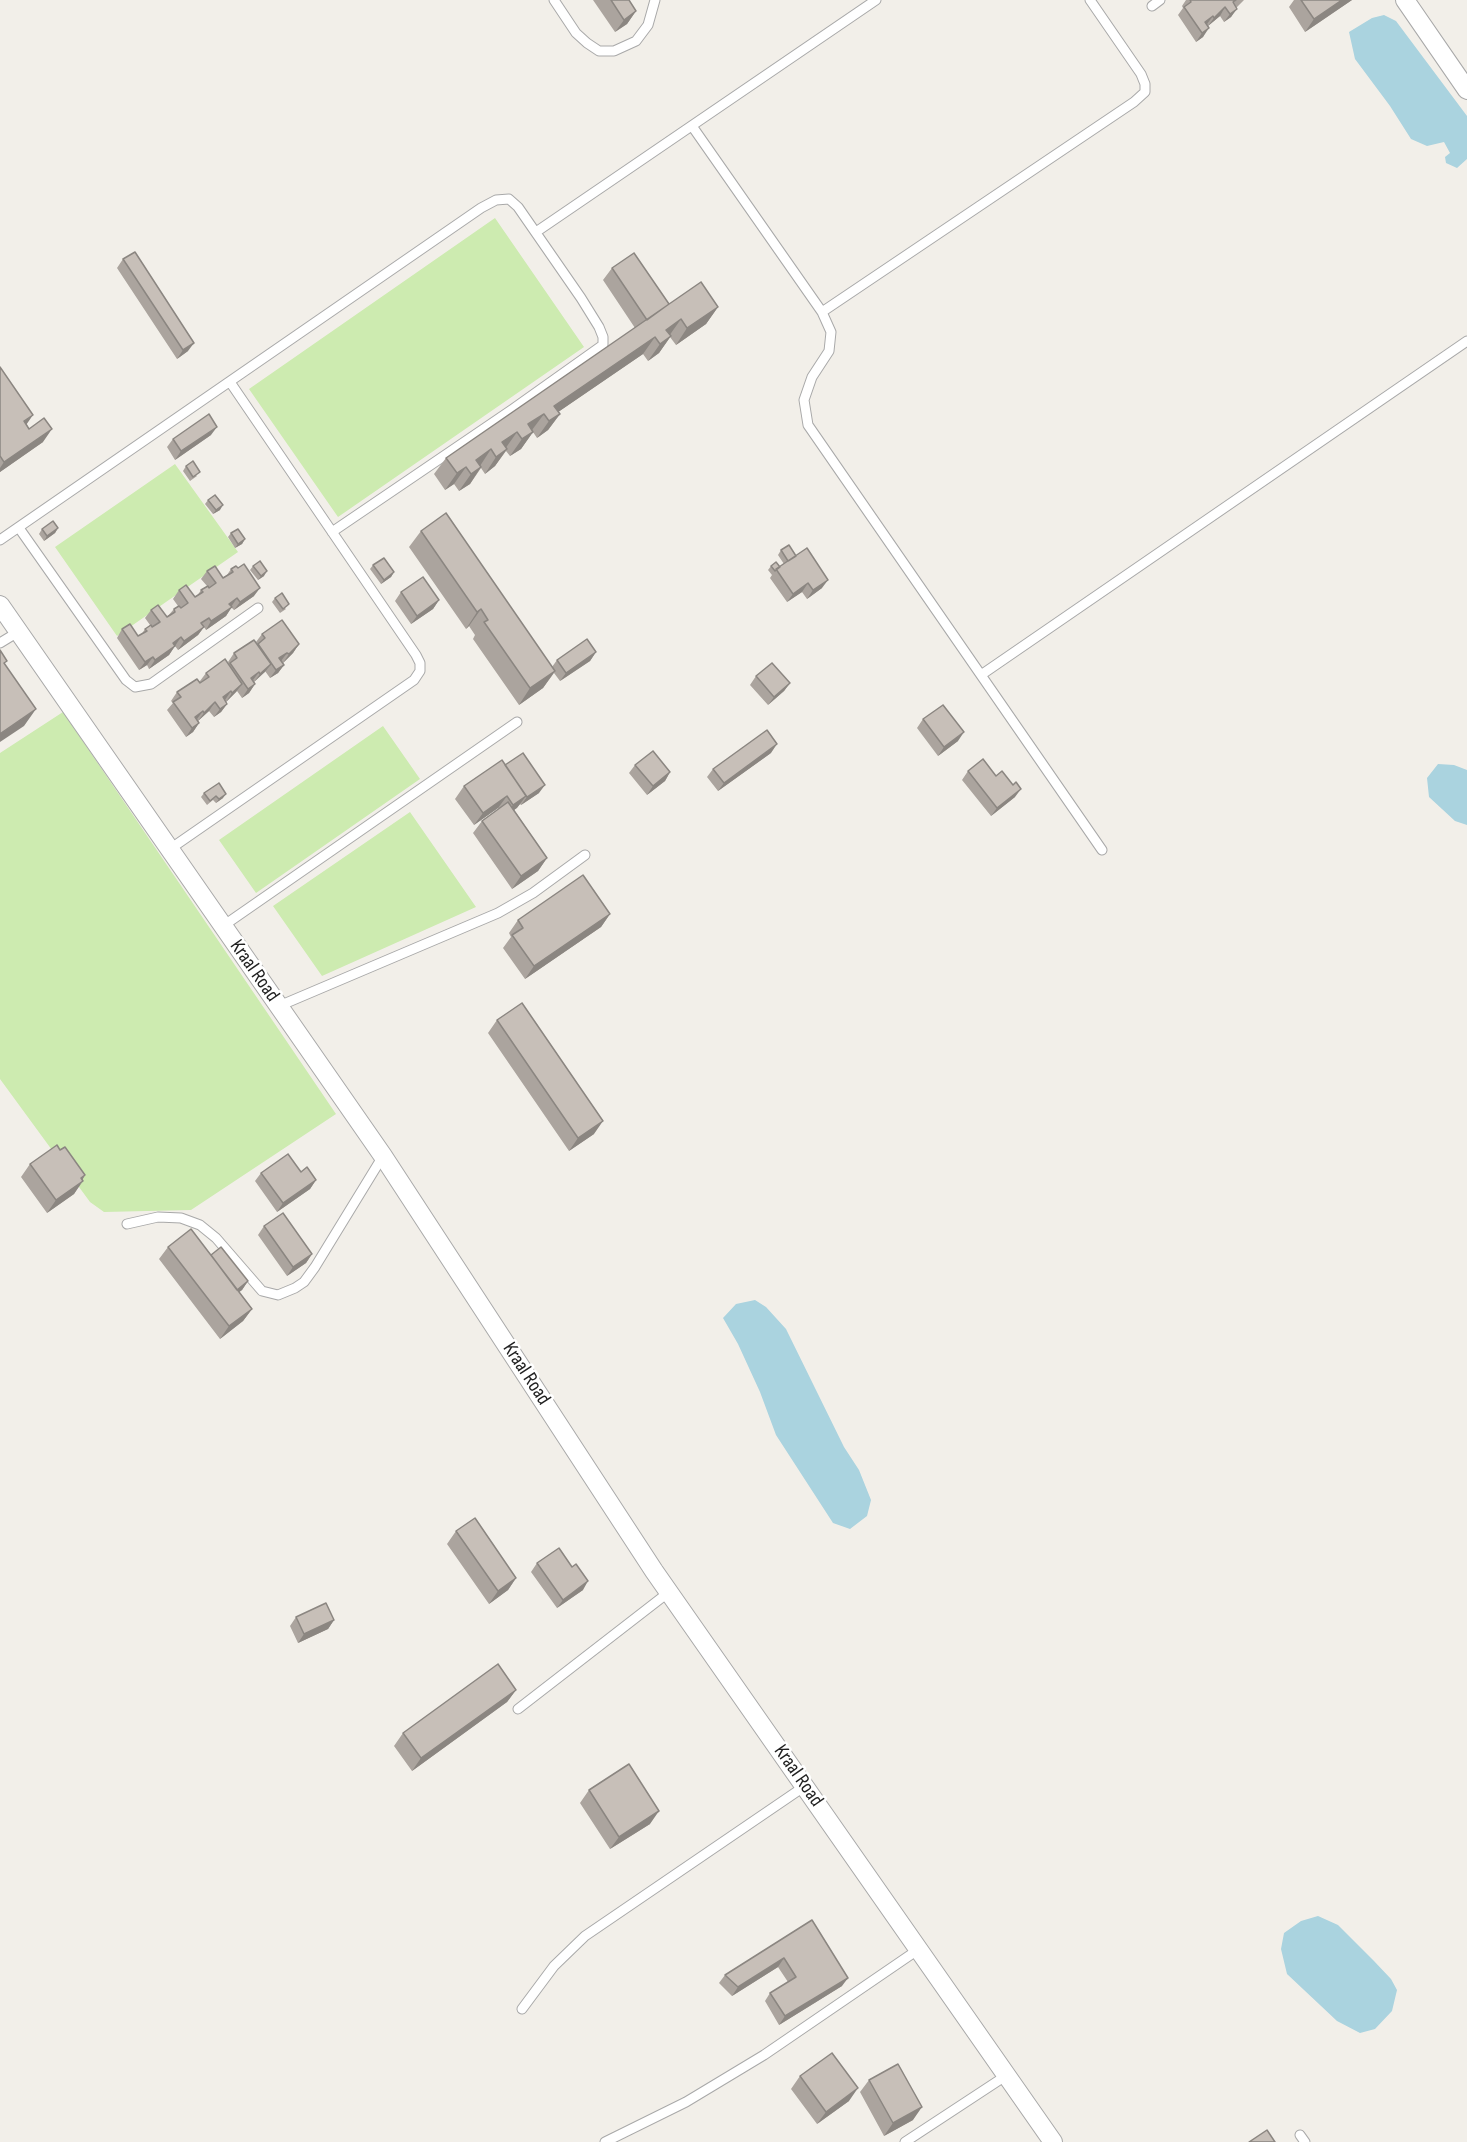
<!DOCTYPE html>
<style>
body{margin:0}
canvas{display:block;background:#f2efe9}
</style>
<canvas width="1467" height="2142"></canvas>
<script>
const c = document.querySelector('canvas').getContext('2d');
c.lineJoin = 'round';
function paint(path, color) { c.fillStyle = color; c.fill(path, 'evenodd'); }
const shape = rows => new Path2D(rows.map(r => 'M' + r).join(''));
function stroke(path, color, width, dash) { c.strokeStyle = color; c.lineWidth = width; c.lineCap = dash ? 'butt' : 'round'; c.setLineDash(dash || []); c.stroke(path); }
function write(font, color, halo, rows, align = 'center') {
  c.font = font + ' "Sofia Sans Condensed",sans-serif'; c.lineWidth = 5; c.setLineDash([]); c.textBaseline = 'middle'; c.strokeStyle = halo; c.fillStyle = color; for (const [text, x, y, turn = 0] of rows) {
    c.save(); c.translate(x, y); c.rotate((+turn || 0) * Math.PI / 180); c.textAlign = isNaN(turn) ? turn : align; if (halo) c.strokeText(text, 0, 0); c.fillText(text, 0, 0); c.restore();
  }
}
const grass = shape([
 [495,218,584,347,338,517,249,389],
 [175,464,238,552,117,636,55,547],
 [63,712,336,1114,191,1210,104,1212,90,1202,0,1079,0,753],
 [383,726,420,779,256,893,219,840],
 [410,812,476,907,322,976,273,906]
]);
const water = shape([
 [1384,15,1396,21,1467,116,1467,159,1457,168,1446,163,1445,157,1450,153,1444,142,1427,146,1411,139,1390,106,1355,59,1349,32,1372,18],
 [1438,764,1454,765,1467,770,1467,825,1455,821,1429,797,1427,778],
 [755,1300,766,1307,786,1329,844,1447,859,1470,871,1500,867,1516,850,1529,833,1523,776,1435,760,1392,738,1344,723,1318,736,1304],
 [1318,1916,1338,1925,1374,1961,1391,1979,1397,1990,1392,2011,1375,2029,1360,2033,1337,2021,1287,1974,1281,1949,1284,1933,1301,1921]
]);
const lane = shape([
 [554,0,576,33,587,43,599,51,614,51,636,41,648,25,655,0],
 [1152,6,1160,0],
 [692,126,822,312,1134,102,1145,92,1145,84,1141,74,1090,0],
 [536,232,876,0],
 [822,312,831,332,829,351,812,377,804,400,808,425,1102,850],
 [19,528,126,680,135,687,151,684,258,608],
 [0,540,481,208,496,200,509,199,518,207,581,298,599,327,603,337,603,345,513,409,332,532],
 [0,643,18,632],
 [981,675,1467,341],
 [170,849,414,680,420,671,420,663,416,655,230,382],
 [223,926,517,722],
 [279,1006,498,913,533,893,585,855],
 [127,1224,158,1217,181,1218,200,1225,216,1238,262,1291,278,1295,295,1288,304,1282,315,1267,383,1156],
 [518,1709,669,1592],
 [522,2009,554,1966,585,1936,805,1786],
 [1300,2135,1305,2142],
 [605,2142,686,2102,764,2055,919,1949],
 [905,2142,1007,2075]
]);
const street = shape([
 [1405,0,1467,90],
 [0,605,383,1156,654,1571,1053,2142]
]);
const wall = shape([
 [593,0,629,0,636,11,627,24,615,32],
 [1186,0,1244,0,1237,7,1231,17,1224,22,1220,16,1208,26,1203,37,1196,42,1178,15,1183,8,1182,6],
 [1294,0,1352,0,1305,32,1289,7],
 [123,259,188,351,177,359,117,268],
 [612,268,669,305,718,307,706,324,676,345,670,337,659,353,648,361,643,354,558,412,560,414,548,430,537,438,533,432,521,449,510,456,506,451,495,466,485,474,481,468,470,484,459,491,454,484,445,490,434,474,446,458,635,328,603,280],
 [0,367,27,425,29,429,43,442,0,472],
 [211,435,175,460,167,447,173,439],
 [186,466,197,476,190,481,183,471],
 [208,500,220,510,213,514,205,504],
 [58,528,55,533,44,541,39,534,42,529],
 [421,531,552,667,557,660,596,652,590,661,560,681,554,673,543,688,519,705,473,639,475,635,469,626,466,629,409,547],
 [231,533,245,539,242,544,235,548,228,537],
 [781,550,796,556,822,588,807,599,802,592,787,602,770,578,772,575,768,570,771,566,780,567,784,564,778,555],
 [373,565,394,572,391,577,381,584,370,569],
 [253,566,264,576,258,580,250,570],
 [231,569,254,596,234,610,231,607,226,616,206,630,204,627,198,635,178,650,175,646,169,655,149,669,147,665,139,670,117,638,122,629,138,636,141,635,145,629,150,625,145,618,151,610,167,617,174,609,178,606,173,599,179,590,195,597,197,596,201,590,207,586,201,579,207,571,223,578,227,575],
 [401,592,439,600,433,609,411,624,395,601],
 [275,598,286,609,280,613,272,602],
 [262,634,299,644,293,653,283,663,284,665,278,673,270,678,265,671,254,682,255,684,249,693,242,698,237,691,226,702,227,704,221,712,214,717,209,711,198,721,199,723,193,732,186,737,167,710,173,703,171,701,177,692,200,681,206,673,229,664,228,662,234,653,257,645,256,642],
 [756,676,790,683,784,691,768,705,750,685],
 [923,719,958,741,938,756,917,728],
 [771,753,718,791,707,777,713,769],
 [635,765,670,772,665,781,647,795,629,773],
 [505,766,539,793,521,805,520,804,514,810,547,858,538,871,512,889,473,833,482,821,499,809,498,808,474,825,455,799,464,786],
 [968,771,996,776,1015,797,991,816,962,780],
 [204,793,223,798,216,803,213,800,207,805,201,797],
 [610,914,601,927,525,979,503,948,511,937,509,933,518,920],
 [497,1020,594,1134,569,1151,488,1033],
 [60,1150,85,1175,74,1194,47,1213,21,1177,30,1164],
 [301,1172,316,1180,310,1189,277,1212,255,1181,261,1173],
 [264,1226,312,1254,306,1263,287,1276,258,1235],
 [168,1247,211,1255,248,1281,242,1290,239,1292,252,1309,243,1321,220,1339,159,1259],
 [456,1531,516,1578,508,1590,489,1604,447,1544],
 [537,1563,583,1590,557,1608,531,1572],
 [296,1617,334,1620,328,1629,298,1643,290,1626],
 [516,1690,507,1702,412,1771,394,1746,403,1733],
 [589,1790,650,1824,610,1849,580,1803],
 [812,1920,842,1986,779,2025,765,2001,770,1993,788,1982,778,1967,732,1996,719,1983,725,1975],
 [800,2076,849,2101,817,2124,791,2089],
 [869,2080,913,2120,884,2136,860,2092]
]);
const shadedWall = shape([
 [1342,0,1352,0,1305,32,1314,19],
 [1225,7,1220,16,1208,26,1214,18],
 [1237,9,1231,17,1224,22,1230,14],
 [636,11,627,24,615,32,624,20],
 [1213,16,1207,24,1199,30,1205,22],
 [1209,28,1203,37,1196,42,1202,33],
 [718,307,706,324,676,345,687,328],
 [681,319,669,336,666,330],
 [671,336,659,353,648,361,660,344],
 [655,337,643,354,548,419,554,406],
 [194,343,188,351,177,359,183,350],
 [544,414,532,430,528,424],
 [560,414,548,430,537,438,549,421],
 [33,415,24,428,24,421],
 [217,427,211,435,175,460,181,451],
 [52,429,43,442,0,472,0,468,4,462],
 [517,432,505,449,502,442],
 [533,432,521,449,510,456,522,439],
 [491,449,480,466,476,460],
 [507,449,495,466,485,474,496,457],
 [466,467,454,484,445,490,457,473],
 [481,467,470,484,459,491,471,474],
 [223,505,220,510,213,514,216,510],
 [58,528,55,533,44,541,47,536],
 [245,539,242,544,235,548,238,544],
 [267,571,264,576,258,580,261,576],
 [394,572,391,577,381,584,384,580],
 [828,580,822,588,807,599,813,590],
 [808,583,802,592,787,602,793,594],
 [260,588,254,596,234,610,240,602],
 [237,598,231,607,229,604],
 [439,600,433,609,411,624,417,616],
 [232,607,226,616,206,630,211,621],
 [481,609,469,626,466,629,477,612],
 [204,627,198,635,178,650,184,641],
 [181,637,175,646,173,643],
 [299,644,293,653,283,663,289,654],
 [175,646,169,655,149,669,155,660],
 [596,652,590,661,560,681,566,673],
 [287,653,281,661,273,667,279,658],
 [153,657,147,665,139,670,145,662],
 [271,664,265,672,254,682,260,674],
 [284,665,278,673,270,678,276,670],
 [555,671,543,688,519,705,530,688],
 [259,672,253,680,245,686,251,678],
 [790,683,784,691,768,705,774,697],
 [242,684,236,692,226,702,232,693],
 [255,684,249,693,242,698,248,689],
 [231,691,225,700,217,706,223,697],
 [215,702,209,711,198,721,204,713],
 [227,704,221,712,214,717,220,709],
 [36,709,24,726,0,742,0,734],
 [203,711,197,719,189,725,195,717],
 [199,723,193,732,186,737,192,728],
 [964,732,958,741,938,756,944,747],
 [777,744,771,753,718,791,724,783],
 [670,772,665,781,647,795,653,786],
 [545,785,539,793,521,805,527,797],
 [1021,789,1015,797,991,816,997,808],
 [226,794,223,798,216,803,219,799],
 [507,796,498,808,474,825,483,813],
 [526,796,517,808,504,817,513,805],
 [547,858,538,871,512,889,521,876],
 [610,914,601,927,525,979,534,966],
 [603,1121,594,1134,569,1151,578,1138],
 [85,1175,80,1184,83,1181,74,1194,47,1213,56,1200],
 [316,1180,310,1189,277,1212,283,1203],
 [312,1254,306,1263,287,1276,293,1267],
 [248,1281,242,1290,230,1299,236,1290],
 [252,1309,243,1321,220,1339,229,1326],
 [516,1578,508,1590,489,1604,498,1591],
 [588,1581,583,1590,557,1608,563,1600],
 [334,1620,328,1629,298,1643,304,1634],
 [516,1690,507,1702,412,1771,421,1758],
 [659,1811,650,1824,610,1849,619,1837],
 [784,1958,778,1967,732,1996,738,1987],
 [848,1978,842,1986,779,2025,785,2016],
 [858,2088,849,2101,817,2124,826,2112],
 [922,2107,913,2120,884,2136,893,2123]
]);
const building = shape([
 [611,0,629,0,636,11,624,20,611,0],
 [1190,0,1236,0,1233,2,1237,9,1230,14,1225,7,1214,18,1213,16,1205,22,1209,28,1202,33,1184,7,1191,2,1190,0],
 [1301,0,1342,0,1314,19,1301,0],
 [135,252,194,343,183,350,123,259,135,252],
 [634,253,669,304,647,320,612,268,634,253],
 [701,282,718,307,687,328,681,319,666,330,671,336,660,344,655,337,554,406,560,414,549,421,544,414,528,424,533,432,522,439,517,432,502,442,507,449,496,457,491,449,476,460,481,467,471,474,466,467,457,473,446,458,701,282],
 [0,367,33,415,24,421,29,429,44,418,52,429,4,462,0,456,0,367],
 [209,414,217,427,181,451,173,439,209,414],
 [193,461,200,472,193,477,186,466,193,461],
 [215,495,223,505,216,510,208,500,215,495],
 [446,513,555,671,530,688,484,622,488,620,481,609,477,612,421,531,446,513],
 [53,521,58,528,47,536,42,529,53,521],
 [238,529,245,539,238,544,231,533,238,529],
 [789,545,796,556,788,561,781,550,789,545],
 [807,548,828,580,813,590,808,583,793,594,776,569,807,548],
 [384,558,394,572,384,580,373,565,384,558],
 [260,561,267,571,261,576,253,566,260,561],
 [776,562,780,567,775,571,771,566,776,562],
 [244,564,260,588,240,602,237,598,229,604,232,607,211,621,209,618,201,623,204,627,184,641,181,637,173,643,175,646,155,660,153,657,145,662,122,629,130,624,138,636,147,631,145,629,151,625,152,627,160,622,151,610,158,605,167,617,175,612,174,609,179,606,181,608,188,603,179,590,186,585,195,597,203,592,201,590,208,586,209,588,216,583,207,571,215,566,223,578,233,572,231,569,236,566,238,568,244,564],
 [423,577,439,600,417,616,401,592,423,577],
 [282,593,289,604,283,609,275,598,282,593],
 [282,620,299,644,289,654,287,653,279,658,284,665,276,670,258,644,265,638,262,634,282,620],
 [587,639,596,652,566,673,557,660,587,639],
 [254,640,271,664,260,674,259,672,251,678,255,684,248,689,230,663,237,658,234,653,254,640],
 [0,650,7,661,4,663,36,709,0,734,0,650],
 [225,659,242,684,232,693,231,691,223,697,227,704,220,709,215,702,204,713,203,711,195,717,199,723,192,728,173,702,181,697,177,692,197,679,200,683,209,677,206,673,225,659],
 [772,663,790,683,774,697,756,676,772,663],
 [943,705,964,732,944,747,923,719,943,705],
 [767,730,777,744,724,783,713,769,767,730],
 [653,751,670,772,653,786,635,765,653,751],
 [523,753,545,785,527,797,505,765,523,753],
 [983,759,996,776,1002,771,1013,785,1016,782,1021,789,997,808,968,771,983,759],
 [502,760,526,796,513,805,507,796,483,813,464,786,502,760],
 [219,783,226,794,219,799,216,796,210,801,204,793,219,783],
 [508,802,547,858,521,876,482,821,508,802],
 [583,875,610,914,534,966,512,935,523,928,518,920,583,875],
 [522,1003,603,1121,578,1138,497,1020,522,1003],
 [57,1145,60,1150,65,1147,85,1175,81,1178,83,1181,56,1200,30,1164,57,1145],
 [288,1154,301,1172,307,1167,316,1180,283,1203,261,1173,288,1154],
 [283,1213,312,1254,293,1267,264,1226,283,1213],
 [191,1229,252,1309,229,1326,168,1247,191,1229],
 [221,1247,248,1281,237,1290,211,1255,221,1247],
 [475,1518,516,1578,498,1591,456,1531,475,1518],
 [559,1548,572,1567,576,1564,588,1581,563,1600,537,1563,559,1548],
 [326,1603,334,1620,304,1634,296,1617,326,1603],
 [498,1664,516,1690,421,1758,403,1733,498,1664],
 [629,1764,659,1811,619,1837,589,1790,629,1764],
 [812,1920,848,1978,785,2016,770,1993,796,1977,784,1958,738,1987,725,1975,812,1920],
 [832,2053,858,2088,826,2112,800,2076,832,2053],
 [898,2064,922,2107,893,2123,869,2080,898,2064],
 [1267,2130,1275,2142,1249,2142,1267,2130]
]);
const streetNames = [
 ["Kraal Road",254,971,55],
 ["Kraal Road",526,1374,57],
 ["Kraal Road",798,1776,55]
];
paint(grass, '#cdebb0');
paint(water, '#aad3df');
stroke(lane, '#a9a9a9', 11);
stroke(street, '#a9a9a9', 20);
stroke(lane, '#fff', 9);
stroke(street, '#fff', 18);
paint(wall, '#aba49e');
paint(shadedWall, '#8b8681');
paint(building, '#c7bfb8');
stroke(building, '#8b8681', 1.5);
write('20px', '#222', '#fff', streetNames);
</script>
